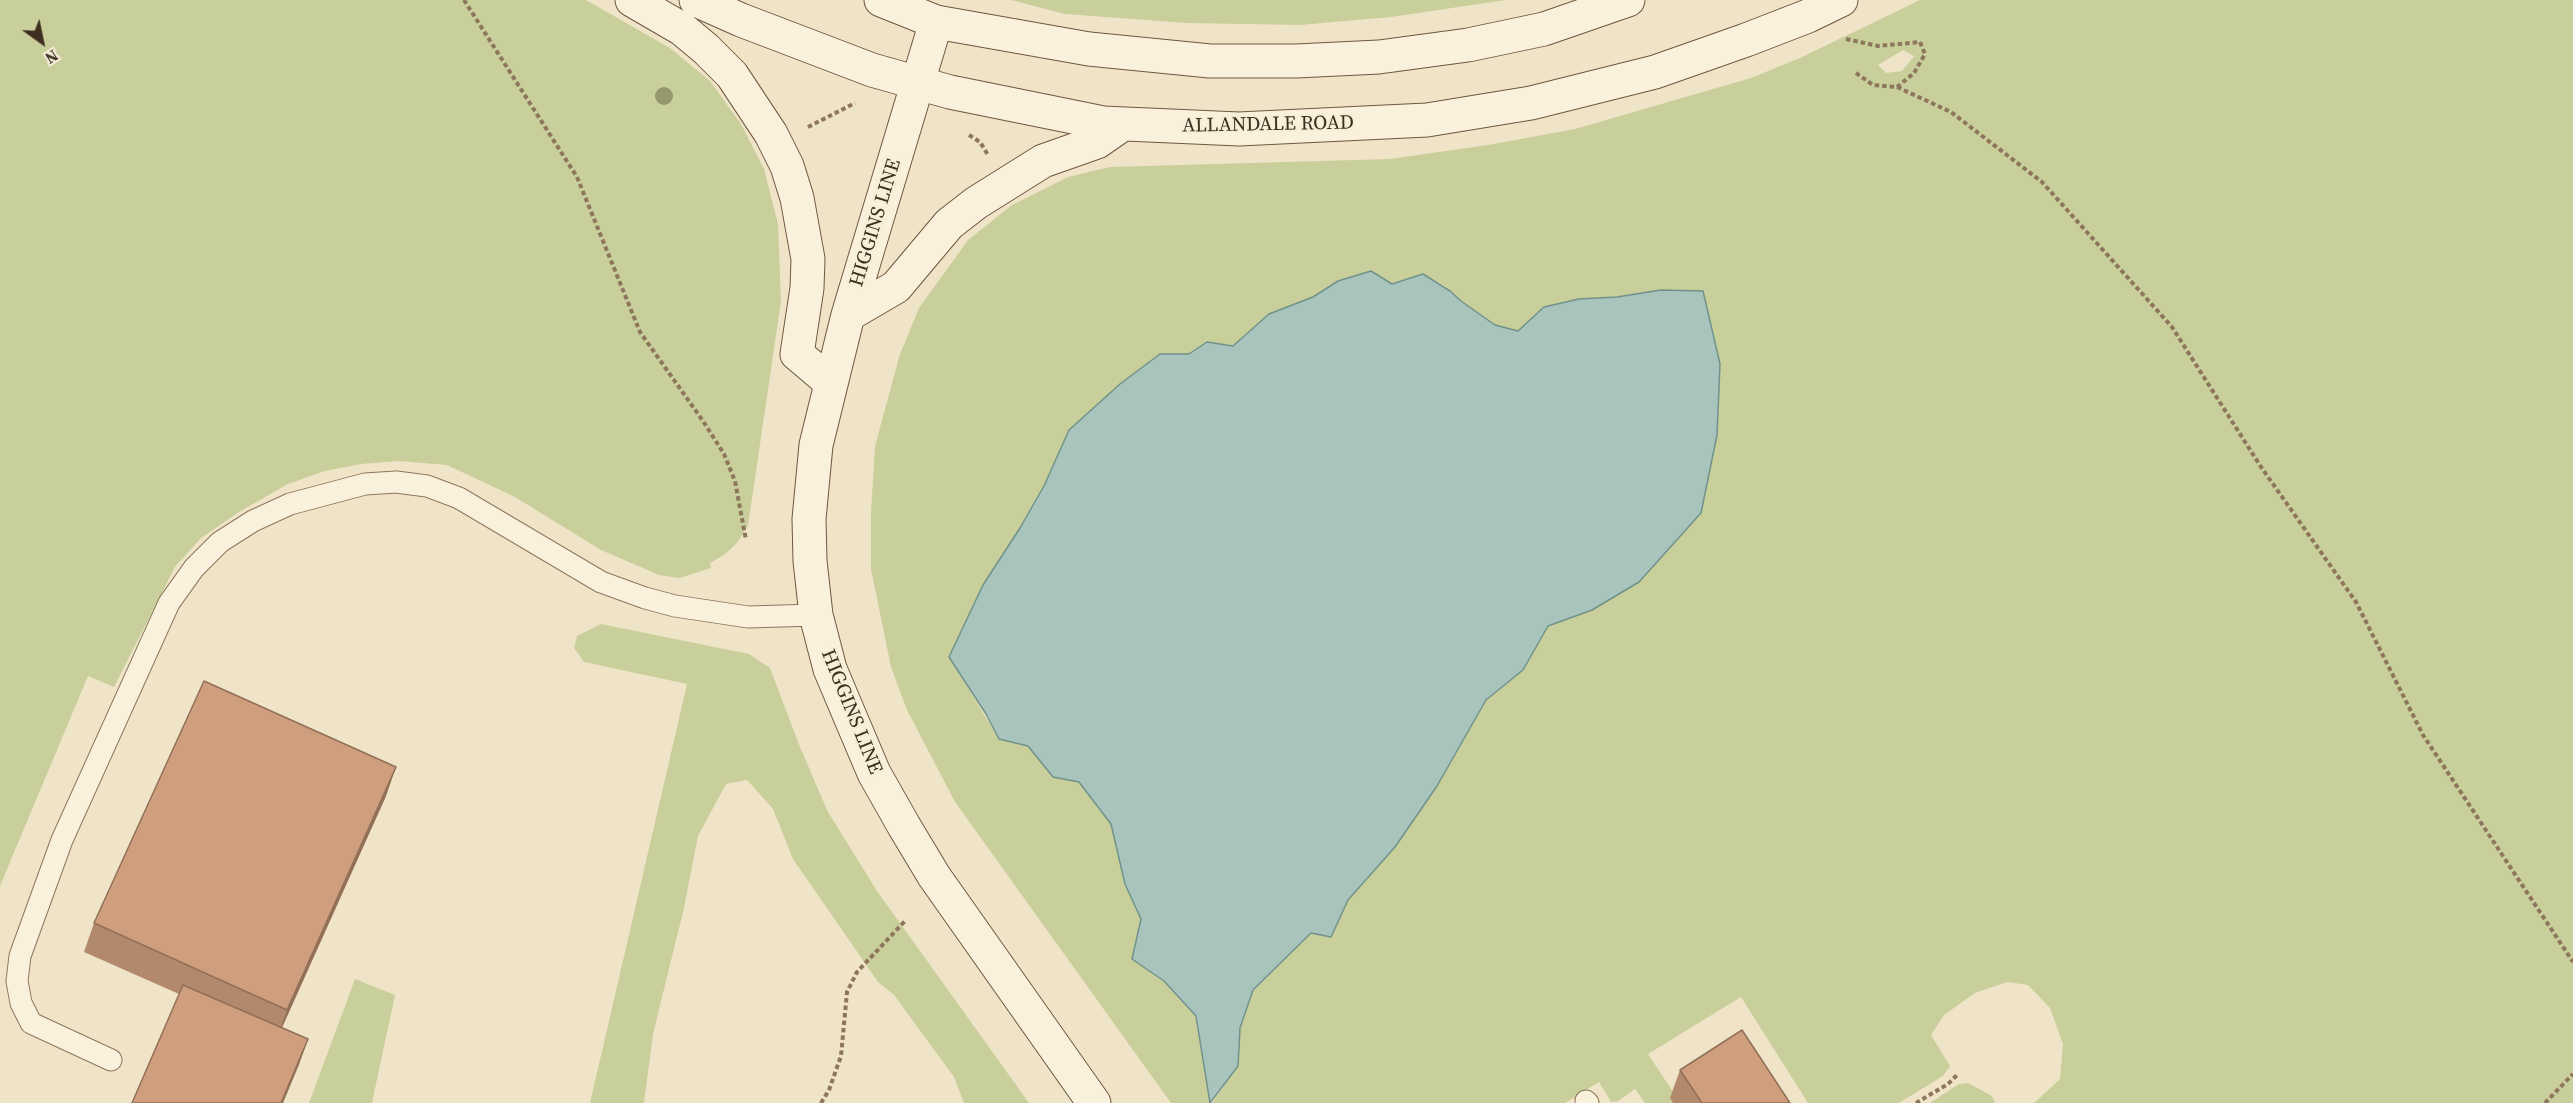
<!DOCTYPE html>
<style>
body{margin:0}
#map{position:relative;width:2573px;height:1103px;overflow:hidden;background:#f0e4c8;font-family:"Source Serif 4",serif}
canvas{display:block}
.north{position:absolute;left:12px;top:12px;width:60px;height:60px;-webkit-text-stroke:4px #f7eed8;paint-order:stroke;rotate:147deg;font-size:16px;font-weight:700;line-height:24px;text-align:center;color:#3d2e20}
.north::after{content:'';display:block;margin:auto;width:21px;height:27px;background:#3d2e20;clip-path:polygon(50% 0,100% 100%,50% 72%,0 100%)}
</style>
<div id="map">
<canvas width="2573" height="1103"></canvas>
<div class="north">N</div>
</div>
<script>
const c = document.querySelector('canvas').getContext('2d');
c.lineJoin = 'round';
function paint(path, color) { c.fillStyle = color; c.fill(path, 'evenodd'); }
const shape = rows => new Path2D(rows.map(r => 'M' + r).join(''));
function stroke(path, color, width, dash) { c.strokeStyle = color; c.lineWidth = width; c.lineCap = dash ? 'butt' : 'round'; c.setLineDash(dash || []); c.stroke(path); }
function write(font, color, halo, rows, align = 'center') {
  c.font = font + ' "Source Serif 4",serif'; c.lineWidth = 4.5; c.setLineDash([]); c.textBaseline = 'middle'; c.strokeStyle = halo; c.fillStyle = color; for (const [text, x, y, turn = 0] of rows) {
    c.save(); c.translate(x, y); c.rotate((+turn || 0) * Math.PI / 180); c.textAlign = isNaN(turn) ? turn : align; if (halo) c.strokeText(text, 0, 0); c.fillText(text, 0, 0); c.restore();
  }
}
const green = shape([
 [0,0,586,0,670,48,710,81,741,124,764,169,778,224,781,301,748,526,737,543,724,555,710,563,711,568,680,578,659,575,601,550,515,497,447,465,398,461,361,464,325,471,288,484,239,512,201,538,175,567,114,687,88,676,0,886],
 [1011,0,1506,0,1391,17,1300,25,1187,23,1065,14],
 [1920,0,2573,0,2573,1103,2034,1103,2060,1079,2063,1044,2050,1008,2028,985,2007,982,1975,993,1944,1015,1931,1035,1950,1066,1943,1076,1899,1103,1808,1103,1741,997,1648,1054,1675,1095,1670,1098,1673,1103,1645,1103,1635,1089,1618,1101,1611,1102,1599,1082,1565,1103,1212,1103,1238,1066,1240,1028,1253,991,1311,933,1331,937,1348,900,1395,847,1437,786,1486,700,1523,670,1548,626,1592,610,1638,582,1701,513,1717,435,1720,364,1617,297,1579,299,1544,307,1519,331,1495,325,1461,301,1445,286,1423,274,1392,284,1371,271,1338,281,1313,297,1269,314,1233,346,1207,342,1189,354,1160,354,1069,430,1044,486,1020,528,983,585,949,657,999,739,1028,746,1053,777,1079,782,1111,824,1126,884,1141,919,1132,959,1164,981,1196,1016,1210,1103,1171,1103,955,802,907,710,891,667,871,569,871,512,875,446,900,354,919,308,968,240,1012,205,1068,177,1110,167,1390,159,1488,145,1575,129,1751,78,1800,58],
 [1903,50,1914,56,1902,71,1886,73,1878,65],
 [601,624,749,654,770,668,800,747,828,812,877,891,1029,1103,964,1103,954,1077,894,995,878,982,793,859,773,809,747,780,726,784,698,836,684,908,653,1034,644,1103,590,1103,687,684,584,662,574,648,577,636],
 [355,979,395,995,372,1103,309,1103],
 [1968,1083,1992,1096,1995,1103,1930,1103,1959,1084]
]);
const water = shape([
 [1371,271,1392,284,1423,274,1450,291,1461,301,1495,325,1518,331,1544,307,1579,299,1617,297,1661,290,1703,291,1720,364,1717,435,1701,513,1639,582,1592,610,1548,626,1523,670,1486,700,1437,786,1395,847,1348,900,1331,937,1311,933,1253,990,1240,1028,1238,1066,1210,1103,1196,1016,1164,981,1132,959,1141,919,1125,884,1111,824,1079,782,1053,777,1028,746,999,739,986,714,949,657,983,585,1020,528,1044,486,1069,430,1120,384,1160,354,1189,354,1207,342,1233,346,1269,314,1313,297,1338,281,1371,271]
]);
const path = shape([
 [464,0,577,177,640,332,703,421,724,454,735,481,746,540],
 [1846,39,1878,46,1920,42,1925,54,1914,73,1897,87],
 [1856,73,1873,85,1897,87,1951,112,2042,182,2172,327,2261,467,2356,602,2423,735,2573,962],
 [808,127,855,103],
 [969,135,980,142,988,155],
 [821,1103,829,1090,841,1056,847,992,857,972,905,921],
 [1916,1103,1948,1084,1958,1074],
 [2545,1103,2573,1074]
]);
const lane = shape([
 [111,1060,31,1023,21,1003,17,981,20,956,62,840,169,603,194,568,220,542,253,521,290,504,365,484,396,482,427,486,459,498,601,582,645,598,675,606,748,617,816,615],
 [1586,1101,1588,1103]
]);
const secondary = shape([
 [632,0,682,29,706,49,732,75,771,134,787,166,797,198,808,259,807,288,797,354,830,382],
 [696,0,741,20,872,70,950,92,1103,123,1239,129,1427,120,1531,103,1655,72,1746,40,1808,16,1841,0],
 [881,0,936,22,1089,49,1210,61,1296,61,1379,57,1468,45,1544,29,1628,0],
 [936,22,848,315,816,445,809,519,810,561,816,615,830,669,849,714,874,773,904,826,934,876,1094,1103],
 [848,315,896,287,949,224,976,203,1043,161,1097,142,1123,124]
]);
const trees = [
 [664,96]
];
const wall = shape([
 [386,796,282,1028,308,1039,298,1067,179,994,84,952,94,923],
 [1680,1070,1790,1103,1673,1103,1670,1098]
]);
const shadedWall = shape([
 [396,767,386,796,277,1038,287,1010],
 [308,1039,298,1067,283,1103,281,1103]
]);
const building = shape([
 [204,681,396,767,287,1010,94,923,204,681],
 [183,985,308,1039,281,1103,132,1103,183,985],
 [1742,1030,1790,1103,1702,1103,1680,1070,1742,1030]
]);
const streetNames = [
 ["ALLANDALE ROAD",1268,125,-1],
 ["HIGGINS LINE",876,223,-73],
 ["HIGGINS LINE",851,712,68]
];
paint(green, '#c9cf9b');
paint(water, '#a9c4bc');
stroke(water, '#6f938a', 1.5);
stroke(lane, '#8d765c', 23);
stroke(secondary, '#6f573f', 35);
stroke(path, '#8d765c', 4, [4.5, 3]);
stroke(lane, '#faf1dc', 21);
stroke(secondary, '#faf1dc', 33);
c.fillStyle = '#96986f';
for (const [x, y] of trees) { c.beginPath(); c.arc(x, y, 9, 0, 2 * Math.PI); c.fill(); }
paint(wall, '#b2896c');
paint(shadedWall, '#916f58');
paint(building, '#cf9f7d');
stroke(building, '#916f58', 1.5);
write('20px', '#3d2e20', '#f7eed8', streetNames);
</script>
